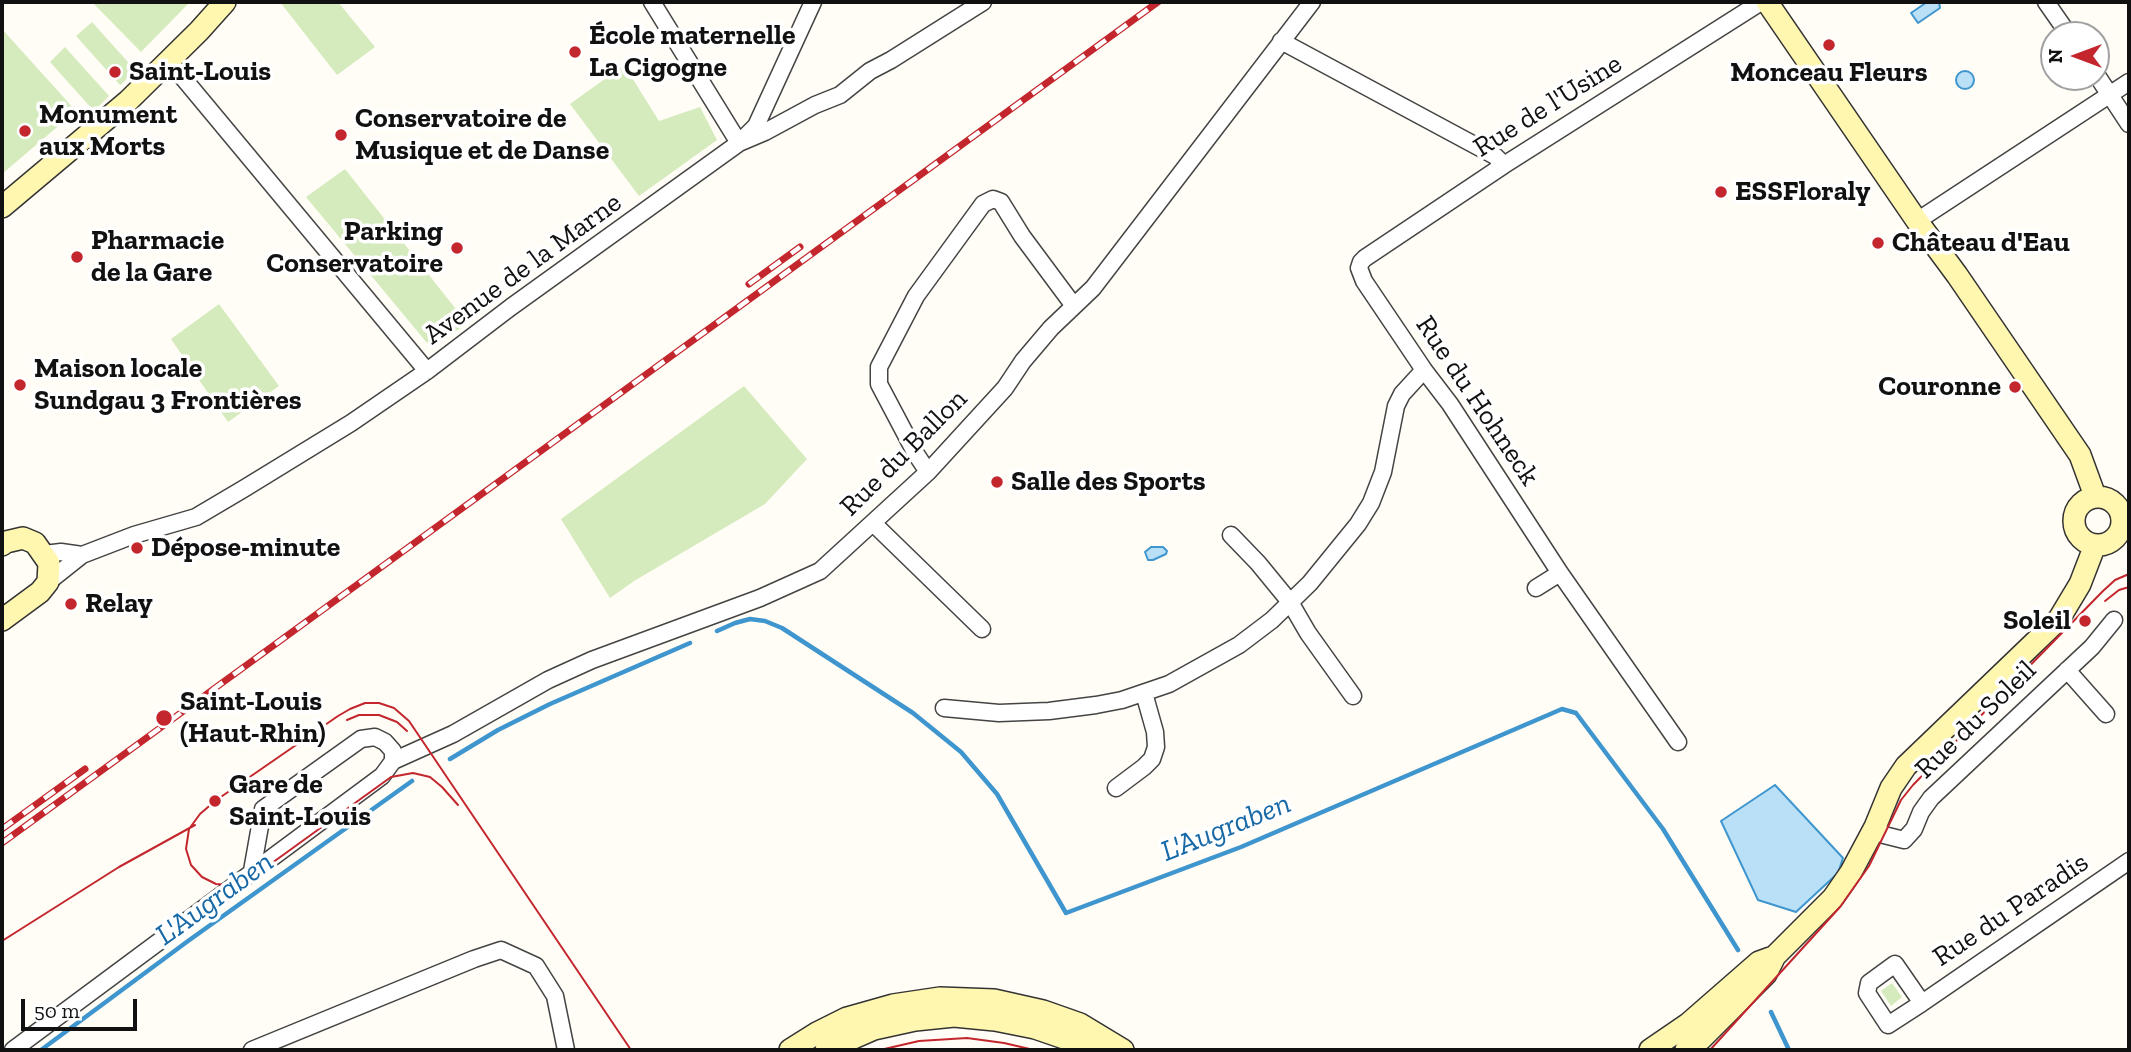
<!DOCTYPE html>
<meta charset="utf-8">
<style>
body{margin:0}
#map{position:relative;width:2131px;height:1052px;overflow:hidden;background:#fffdf5;font-family:"Zilla Slab",serif}
canvas{display:block}
.frame{position:absolute;inset:0;border:4px solid #111;pointer-events:none}
.north{position:absolute;left:2040px;top:21px;width:70px;height:70px;box-sizing:border-box;background:#fff;border:2px solid #a0a0a0;border-radius:50%;rotate:270deg;font-size:19px;font-weight:700;line-height:28px;text-align:center;color:#111}
.north::after{content:'';display:block;margin:auto;width:24px;height:32px;background:#c4262e;clip-path:polygon(50% 0,100% 100%,50% 72%,0 100%)}
.scale{position:absolute;left:21px;top:999px;width:116px;height:32px;box-sizing:border-box;border:4px solid #111;border-top:0;padding-left:9px;font-size:21px;line-height:24px;white-space:nowrap;color:#111;-webkit-text-stroke:5px #fff;paint-order:stroke}
</style>
<div id="map">
<canvas width="2131" height="1052"></canvas>
<div class="frame"></div>
<div class="north">N</div>
<div class="scale">50 m</div>
</div>
<script>
const c = document.querySelector('canvas').getContext('2d');
c.lineJoin = 'round';
function paint(path, color) { c.fillStyle = color; c.fill(path, 'evenodd'); }
const shape = rows => new Path2D(rows.map(r => 'M' + r).join(''));
function stroke(path, color, width, dash) { c.strokeStyle = color; c.lineWidth = width; c.lineCap = dash ? 'butt' : 'round'; c.setLineDash(dash || []); c.stroke(path); }
function write(font, color, halo, rows, align = 'center') {
  c.font = font + ' "Zilla Slab",serif'; c.lineWidth = 7; c.setLineDash([]); c.textBaseline = 'middle'; c.strokeStyle = halo; c.fillStyle = color; for (const [text, x, y, turn = 0] of rows) {
    c.save(); c.translate(x, y); c.rotate((+turn || 0) * Math.PI / 180); c.textAlign = isNaN(turn) ? turn : align; if (halo) c.strokeText(text, 0, 0); c.fillText(text, 0, 0); c.restore();
  }
}
const green = shape([
 [92,2,190,2,141,52],
 [280,2,338,2,375,47,337,75],
 [92,22,136,71,120,85,76,36],
 [2,29,76,111,2,174],
 [65,47,109,96,94,111,50,62],
 [624,65,659,121,700,107,717,140,639,196,570,104],
 [345,169,467,323,432,349,306,197],
 [219,304,279,386,228,422,171,339],
 [744,386,807,459,765,504,634,581,610,598,561,519],
 [1892,983,1902,997,1891,1006,1881,991]
]);
const water = shape([
 [1927,2,1939,2,1940,8,1918,23,1911,13,1927,2],
 '1956 80a9 9 0 1 1 18 0a9 9 0 1 1-18 0Z',
 [1151,547,1163,547,1167,551,1166,554,1153,560,1148,560,1145,552,1151,547],
 [1775,785,1843,858,1838,873,1796,912,1758,900,1721,821,1775,785]
]);
const stream = shape([
 [717,631,735,623,750,619,765,621,782,628,913,713,961,752,997,794,1066,913,1241,847,1562,709,1576,713,1663,829,1738,950],
 [450,759,498,730,550,704,690,643],
 [1771,1012,1789,1050],
 [41,1050,188,941,412,781]
]);
const street = shape([
 [652,2,739,143],
 [2046,2,2069,35],
 [1281,41,1495,156,1504,165],
 [169,61,427,371],
 [2096,74,2129,124],
 [743,139,756,126,813,2],
 [1917,221,2129,82],
 [928,472,916,454,879,384,879,367,916,296,983,204,993,199,1001,202,1022,236,1074,306],
 [873,523,982,629],
 [1231,535,1258,563,1290,602,1308,633,1353,696],
 [44,554,61,552,82,555,48,582],
 [82,555,134,535,196,517,245,488,351,423,427,371,511,307,739,143,765,132,815,105,840,95,870,71,891,60,983,2],
 [1536,588,1560,573],
 [2067,670,2106,714],
 [944,708,999,713,1049,711,1096,705,1122,700,1169,684,1239,645,1272,620,1310,583,1358,524,1371,503,1383,472,1396,406,1402,394,1424,370],
 [1678,742,1560,573,1450,404,1424,370,1364,281,1359,268,1361,262,1365,258,1504,165,1761,2],
 [393,761,453,734,548,680,592,660,760,598,820,571,928,472,1005,388,1023,361,1051,328,1093,288,1312,2],
 [1116,788,1144,767,1152,759,1156,747,1155,732,1144,693],
 [1875,827,1884,835,1904,840,1914,829,1921,812,1931,798,2092,647,2114,620],
 [1922,1003,1895,964,1869,983,1867,993,1888,1025,1922,1003,2129,861],
 [13,1050,382,776,393,761,393,751,385,742,375,737,361,739,263,809,252,871],
 [252,1050,474,959,501,950,536,966,555,996,566,1050]
]);
const secondary = shape([
 [1767,2,1917,221,1957,275,2080,455,2095,496],
 [2,207,128,101,199,31,225,2],
 '2074 521a24 24 0 1 1 48 0a24 24 0 1 1-48 0Z',
 [2,545,6,542,23,538,35,543,49,563,48,582,40,592,2,620],
 [790,1050,817,1033,847,1018,893,1005,940,998,994,1000,1043,1011,1080,1024,1123,1050],
 [826,1050,874,1029,915,1020,954,1016,995,1020,1035,1028,1070,1040,1091,1050],
 [1650,1050,1688,1024,1759,962,1770,958],
 [1686,1050,1701,1039,1766,974,1775,956,1833,898,1851,872,1875,827,1891,788,1906,766,2059,619,2080,584,2095,545]
]);
const tram = shape([
 [2105,601,2119,590,2129,587],
 [347,720,359,715,379,715,397,722,407,731],
 [458,805,442,787,430,777,413,773,391,777,254,876,232,885,216,884,202,877,191,865,186,849,189,829,200,814,215,801,338,716,350,709,365,703,379,703,394,708,409,721,631,1050],
 [2,941,119,867,195,825],
 [880,1050,919,1041,967,1038,1004,1043,1034,1050],
 [1710,1050,1840,907,1869,866,1901,800,1913,785,2103,591,2115,580,2129,574]
]);
const rail = shape([
 [749,284,800,247],
 [2,829,85,769],
 [2,843,1158,2]
]);
const markers = [
 [1829,45,7,"#c4262e"],
 [575,52,7,"#c4262e"],
 [115,72,7,"#c4262e"],
 [25,131,7,"#c4262e"],
 [341,135,7,"#c4262e"],
 [1721,192,7,"#c4262e"],
 [1878,243,7,"#c4262e"],
 [457,248,7,"#c4262e"],
 [77,257,7,"#c4262e"],
 [20,385,7,"#c4262e"],
 [2015,387,7,"#c4262e"],
 [997,482,7,"#c4262e"],
 [137,548,7,"#c4262e"],
 [71,604,7,"#c4262e"],
 [2085,621,7,"#c4262e"],
 [164,718,9,"#c4262e"],
 [215,801,7,"#c4262e"]
];
const poiNames = [
 ["École maternelle",589,36],
 ["La Cigogne",589,68],
 ["Saint-Louis",129,72],
 ["Monceau Fleurs",1829,73,"center"],
 ["Monument",39,115],
 ["aux Morts",39,147],
 ["Conservatoire de",355,119],
 ["Musique et de Danse",355,151],
 ["ESSFloraly",1735,192],
 ["Parking",443,232,"right"],
 ["Conservatoire",443,264,"right"],
 ["Pharmacie",91,241],
 ["de la Gare",91,273],
 ["Château d'Eau",1892,243],
 ["Maison locale",34,369],
 ["Sundgau 3 Frontières",34,401],
 ["Couronne",2001,387,"right"],
 ["Salle des Sports",1011,482],
 ["Dépose-minute",151,548],
 ["Relay",85,604],
 ["Soleil",2071,621,"right"],
 ["Saint-Louis",180,702],
 ["(Haut-Rhin)",180,734],
 ["Gare de",229,785],
 ["Saint-Louis",229,817]
];
const streetNames = [
 ["Rue de l'Usine",1548,106,-32],
 ["Avenue de la Marne",523,269,-36],
 ["Rue du Hohneck",1477,401,56],
 ["Rue du Ballon",904,453,-45],
 ["Rue du Soleil",1976,720,-44],
 ["Rue du Paradis",2011,910,-34]
];
const waterNames = [
 ["L'Augraben",1226,828,-22],
 ["L'Augraben",215,899,-36]
];
paint(green, '#d5ebbd');
paint(water, '#b9e0f7');
stroke(water, '#3f96cf', 2);
stroke(stream, '#3f96cf', 4.5);
stroke(street, '#444', 19);
stroke(secondary, '#333', 24);
stroke(street, '#fff', 16);
stroke(secondary, '#fff6b0', 21);
stroke(tram, '#c4262e', 2);
stroke(rail, '#c4262e', 7);
stroke(rail, '#fff', 4.5, [13]);
for (const [x, y, r, color] of markers) { const dot = new Path2D(); dot.arc(x, y, r, 0, 2 * Math.PI); c.fillStyle = color; c.fill(dot); stroke(dot, '#fff', 2.5); }
write('bold 28px', '#111', '#fff', poiNames, 'left');
write('28px', '#111', '#fff', streetNames);
write('italic 30px', '#1768a6', '#fff', waterNames);
</script>
